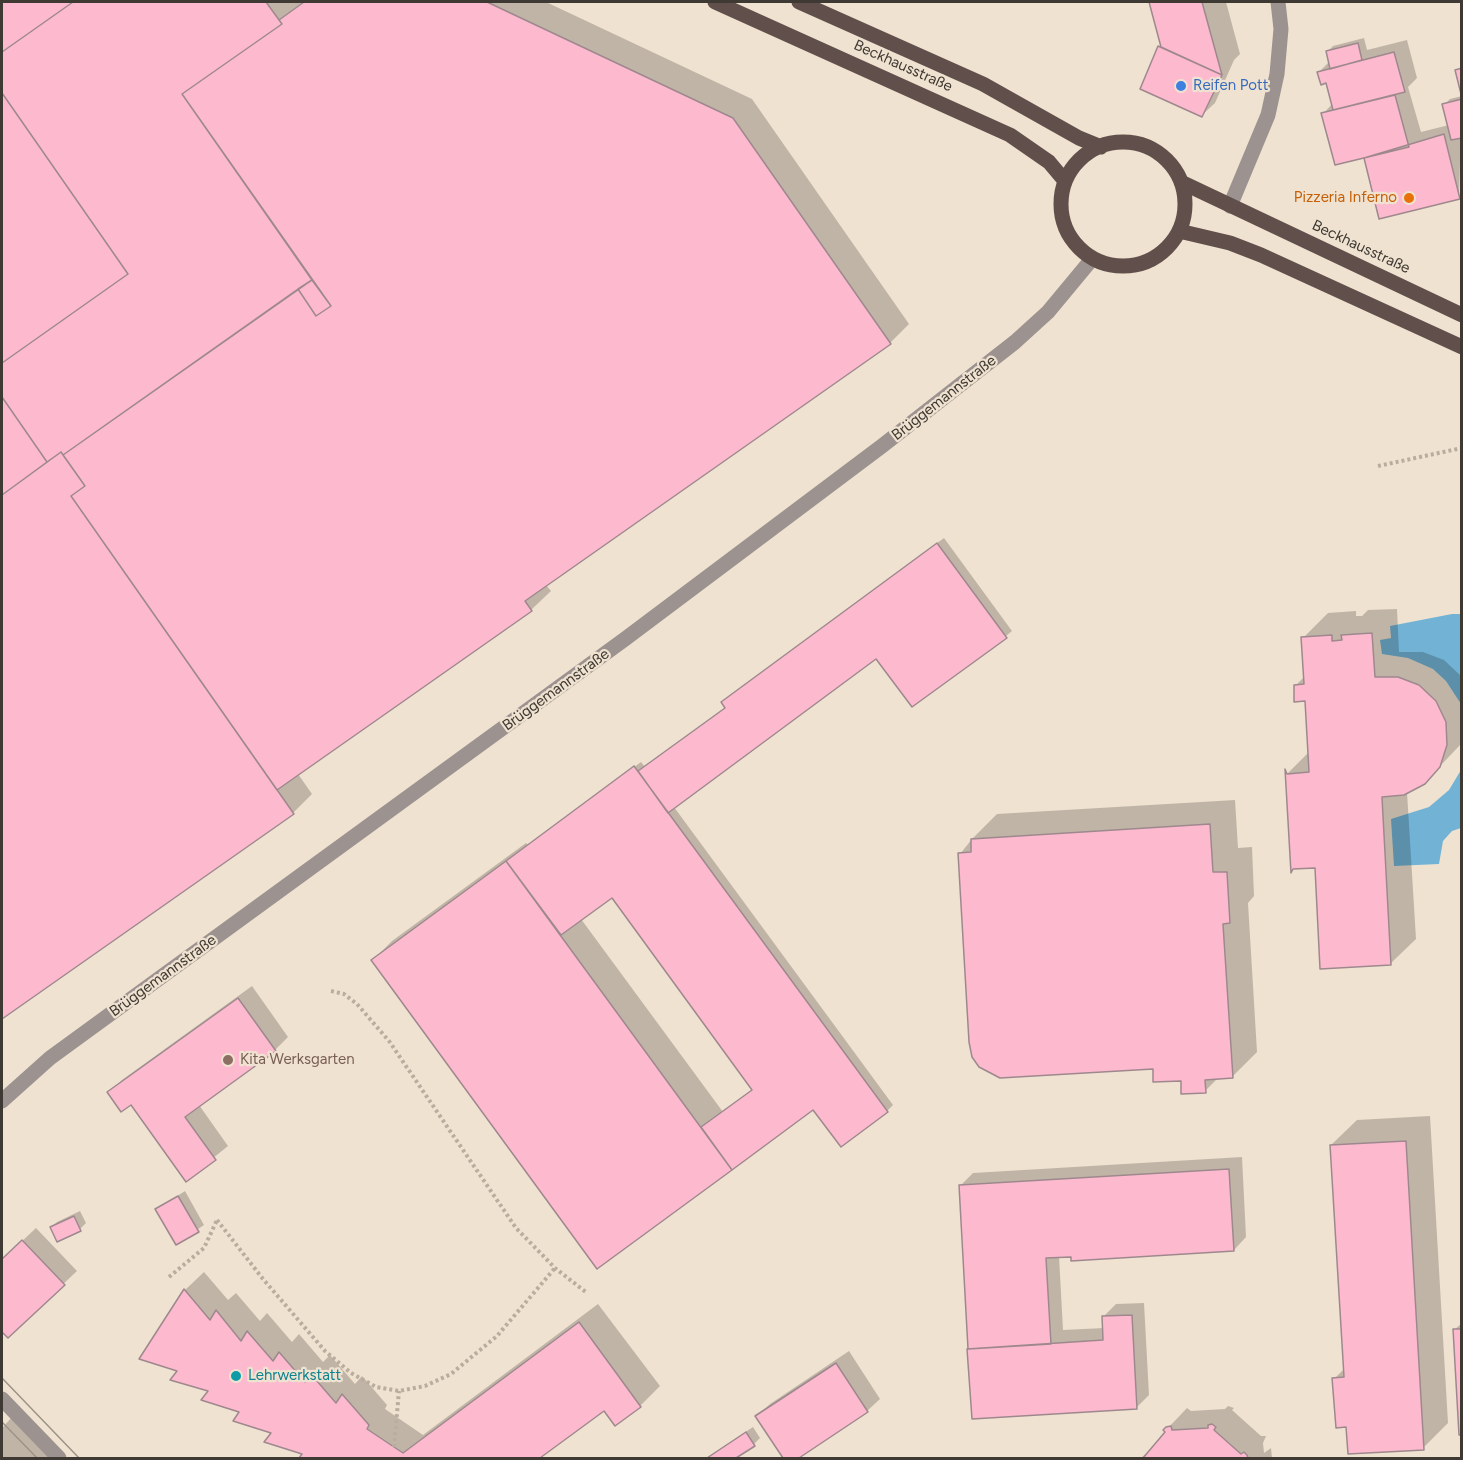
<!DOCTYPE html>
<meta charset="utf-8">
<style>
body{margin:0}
#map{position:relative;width:1463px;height:1460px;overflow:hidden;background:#f0e2d0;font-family:Figtree,sans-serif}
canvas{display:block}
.frame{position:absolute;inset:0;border:3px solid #3e3932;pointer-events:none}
</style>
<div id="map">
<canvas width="1463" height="1460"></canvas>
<div class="frame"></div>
</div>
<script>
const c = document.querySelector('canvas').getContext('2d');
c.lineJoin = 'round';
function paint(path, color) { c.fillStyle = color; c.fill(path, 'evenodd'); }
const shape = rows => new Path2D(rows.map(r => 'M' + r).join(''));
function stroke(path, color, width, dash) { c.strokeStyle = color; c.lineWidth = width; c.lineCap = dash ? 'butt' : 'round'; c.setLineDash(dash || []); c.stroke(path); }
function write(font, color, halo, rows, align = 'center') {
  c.font = font + ' Figtree,sans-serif'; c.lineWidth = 4.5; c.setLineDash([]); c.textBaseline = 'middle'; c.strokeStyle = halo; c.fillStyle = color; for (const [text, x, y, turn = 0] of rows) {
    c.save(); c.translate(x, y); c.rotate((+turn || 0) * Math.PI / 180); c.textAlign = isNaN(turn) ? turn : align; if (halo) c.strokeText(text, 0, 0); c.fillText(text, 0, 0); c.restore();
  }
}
const water = shape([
 [1452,614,1461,614,1461,704,1446,681,1433,669,1408,658,1382,654,1380,640,1391,638,1390,626],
 [1461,770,1461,828,1452,831,1443,841,1439,864,1394,866,1391,819,1429,807,1449,790]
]);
const shadow = shape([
 [2,2,546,2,752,99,909,324,890,343,546,585,551,591,531,610,298,774,312,794,293,813,2,1017],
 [1151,2,1226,2,1240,54,1234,60,1215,103,1202,115,1160,47,1162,45],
 [1364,38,1367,50,1407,40,1417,78,1408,87,1421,132,1449,125,1444,105,1450,99,1462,96,1459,197,1365,156,1323,114,1333,103,1328,81,1319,72,1330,61,1327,52,1333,46],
 [944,538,1012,631,1006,636,877,657,674,807,893,1105,887,1111,814,1108,597,1267,373,960,392,941,526,843,528,845,641,762,645,767,720,712,726,707,729,696],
 [612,896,753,1089,723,1112,581,919],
 [1397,609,1399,652,1423,652,1444,660,1461,676,1462,743,1424,783,1407,792,1416,939,1390,964,1316,866,1287,774,1309,752,1306,699,1295,686,1305,676,1303,638,1328,613,1356,611,1356,616,1362,616,1368,610],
 [1235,800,1238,848,1252,847,1254,896,1248,903,1257,1052,1232,1077,1219,1077,1205,1091,1155,1068,1000,1076,987,1071,976,1061,960,854,972,839,997,814],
 [252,986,288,1037,275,1050,199,1105,228,1146,186,1180,131,1103,109,1093,122,1080],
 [1430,1116,1448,1423,1423,1448,1348,1426,1334,1379,1345,1368,1331,1145,1357,1120],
 [1242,1157,1246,1237,1234,1250,1059,1256,1063,1330,1104,1328,1103,1317,1116,1304,1144,1303,1149,1395,1136,1408,973,1418,960,1186,973,1173],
 [185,1191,204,1225,177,1243,157,1209],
 [80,1211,86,1223,80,1229,57,1240,51,1228,57,1222],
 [36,1228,77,1271,8,1336,2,1330,2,1260],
 [204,1272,228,1300,236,1293,260,1321,267,1313,292,1342,299,1334,323,1362,330,1355,355,1384,362,1376,387,1405,385,1409,423,1435,598,1304,660,1386,640,1406,616,1424,604,1409,537,1458,301,1458,305,1453,179,1370,141,1358,185,1290],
 [1462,1323,1462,1433,1454,1330],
 [849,1351,880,1399,867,1411,796,1458,785,1458,757,1416,770,1404],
 [1228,1406,1234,1408,1232,1410,1261,1436,1266,1436,1263,1443,1264,1453,1271,1448,1272,1458,1141,1458,1160,1441,1168,1428,1187,1408,1191,1411,1225,1409],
 [12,1417,48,1455,48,1458,2,1458,2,1428],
 [753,1427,760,1438,754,1444,733,1458,706,1458]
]);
const building = shape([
 [2,2,73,2,2,52,2,2],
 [73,2,266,2,282,24,182,94,312,280,63,455,61,452,47,462,2,397,2,363,128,274,2,93,2,52,73,2],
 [304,2,487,2,733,118,891,344,525,601,532,611,277,790,71,496,85,486,63,455,298,289,316,316,331,306,182,94,282,24,279,20,304,2],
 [1149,2,1202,2,1222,75,1161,47,1149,2],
 [1358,43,1362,60,1330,69,1326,51,1358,43],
 [1158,46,1222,75,1202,117,1140,89,1158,46],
 [1394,52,1405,92,1333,110,1326,83,1321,85,1317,72,1394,52],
 [1462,68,1462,98,1455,70,1462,68],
 [2,93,128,274,2,363,2,93],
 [1395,95,1409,147,1335,165,1321,113,1395,95],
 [1462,99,1462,138,1451,140,1442,104,1462,99],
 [1444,134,1460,199,1379,219,1364,158,1444,134],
 [312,280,331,306,316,316,298,289,312,280],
 [2,397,47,462,2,495,2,397],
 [61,452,85,486,71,496,294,814,2,1019,2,495,61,452],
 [937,543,1007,638,912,707,876,659,668,813,638,771,725,708,721,702,937,543],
 [1372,633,1375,677,1398,677,1419,685,1436,701,1446,722,1447,745,1440,767,1425,784,1404,795,1382,797,1391,965,1320,969,1315,868,1293,869,1291,873,1285,769,1287,774,1309,772,1305,701,1294,702,1294,685,1304,684,1301,637,1332,635,1332,641,1342,640,1341,635,1372,633],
 [634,766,888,1112,841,1147,813,1110,732,1170,701,1127,752,1090,612,898,561,935,506,861,634,766],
 [1210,824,1213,872,1227,872,1230,923,1223,924,1233,1078,1205,1080,1206,1093,1181,1094,1181,1081,1153,1082,1153,1069,1000,1078,979,1067,972,1057,969,1042,958,853,971,852,971,839,1210,824],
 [506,861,732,1170,597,1269,371,960,506,861],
 [238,998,276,1051,185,1117,216,1160,186,1182,131,1105,121,1112,107,1092,238,998],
 [1406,1141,1424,1450,1348,1454,1346,1427,1336,1428,1332,1378,1344,1377,1330,1145,1406,1141],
 [1229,1169,1234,1251,1071,1261,1071,1257,1046,1258,1051,1344,968,1349,959,1185,1229,1169],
 [178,1196,199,1232,176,1245,155,1209,178,1196],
 [74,1216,81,1231,57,1242,50,1227,74,1216],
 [22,1240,65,1285,8,1338,2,1332,2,1259,22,1240],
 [184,1289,210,1320,216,1310,241,1341,247,1331,273,1361,279,1352,305,1382,310,1373,336,1403,342,1394,369,1425,367,1429,403,1453,579,1322,641,1407,615,1426,604,1411,540,1458,299,1458,302,1454,264,1442,271,1433,233,1421,239,1412,201,1400,208,1391,170,1380,177,1371,139,1359,184,1289],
 [1132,1315,1137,1409,972,1419,967,1349,1103,1340,1102,1316,1132,1315],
 [1453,1329,1462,1329,1462,1435,1459,1435,1453,1329],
 [836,1363,868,1412,799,1458,783,1458,755,1416,836,1363],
 [1212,1424,1216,1427,1214,1430,1241,1454,1244,1452,1247,1455,1248,1458,1143,1458,1165,1432,1163,1430,1166,1427,1171,1426,1172,1430,1208,1428,1208,1425,1212,1424],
 [746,1432,755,1446,736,1458,707,1458,746,1432]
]);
const path = shape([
 [1378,466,1462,448],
 [331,991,344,994,357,1004,389,1041,516,1228,555,1268,587,1293],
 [217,1220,263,1279,325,1351,351,1373,376,1387,399,1391,425,1386,451,1374,497,1336,555,1268],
 [169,1277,204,1248,217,1220],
 [394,1447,399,1391]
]);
const minor = shape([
 [1230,206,1268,115,1277,74,1281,29,1278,2],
 [2,1101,50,1058,625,639,882,446,1015,342,1048,312,1092,259],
 [2,1399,59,1458]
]);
const major = shape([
 [715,2,1010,135,1049,162,1065,181],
 [799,2,983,84,1079,138,1101,147],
 '1061 204a62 62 0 1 1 124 0a62 62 0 1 1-124 0Z',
 [1181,182,1462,315],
 [1179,231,1230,243,1261,255,1462,347]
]);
const tram = shape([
 [2,1378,79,1458],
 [2,1422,37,1458]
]);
const markers = [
 [1181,86,6,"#3f7fe0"],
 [1409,198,6,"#e8710a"],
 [228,1060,6,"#8d6e63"],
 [236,1376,6,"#0f9aa8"]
];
const streetNames = [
 ["Beckhausstraße",903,66,24],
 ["Beckhausstraße",1361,247,25],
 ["Brüggemannstraße",944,398,-38],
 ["Brüggemannstraße",556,690,-36],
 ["Brüggemannstraße",163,976,-36]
];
const shopNames = [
 ["Reifen Pott",1193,86]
];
const foodNames = [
 ["Pizzeria Inferno",1397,198]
];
const educationNames = [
 ["Kita Werksgarten",240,1060]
];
const cultureNames = [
 ["Lehrwerkstatt",248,1376]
];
paint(water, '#72b3d5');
paint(shadow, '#0003');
paint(building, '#fdbacf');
stroke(building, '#9e888e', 1.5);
stroke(path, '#b9ad9f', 4, [3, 3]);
stroke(minor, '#9c928f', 15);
stroke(major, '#604f4b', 15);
stroke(tram, '#9c9285', 1.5);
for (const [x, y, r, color] of markers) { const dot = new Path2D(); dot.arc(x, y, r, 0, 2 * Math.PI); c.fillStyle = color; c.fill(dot); stroke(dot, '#f0e2d0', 2); }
write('15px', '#3e3932', '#f0e2d0', streetNames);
write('15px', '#366cbe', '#f0e2d0', shopNames, 'left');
write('15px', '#c56008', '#f0e2d0', foodNames, 'right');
write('15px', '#785e54', '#f0e2d0', educationNames, 'left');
write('15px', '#0d838f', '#f0e2d0', cultureNames, 'left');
</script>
